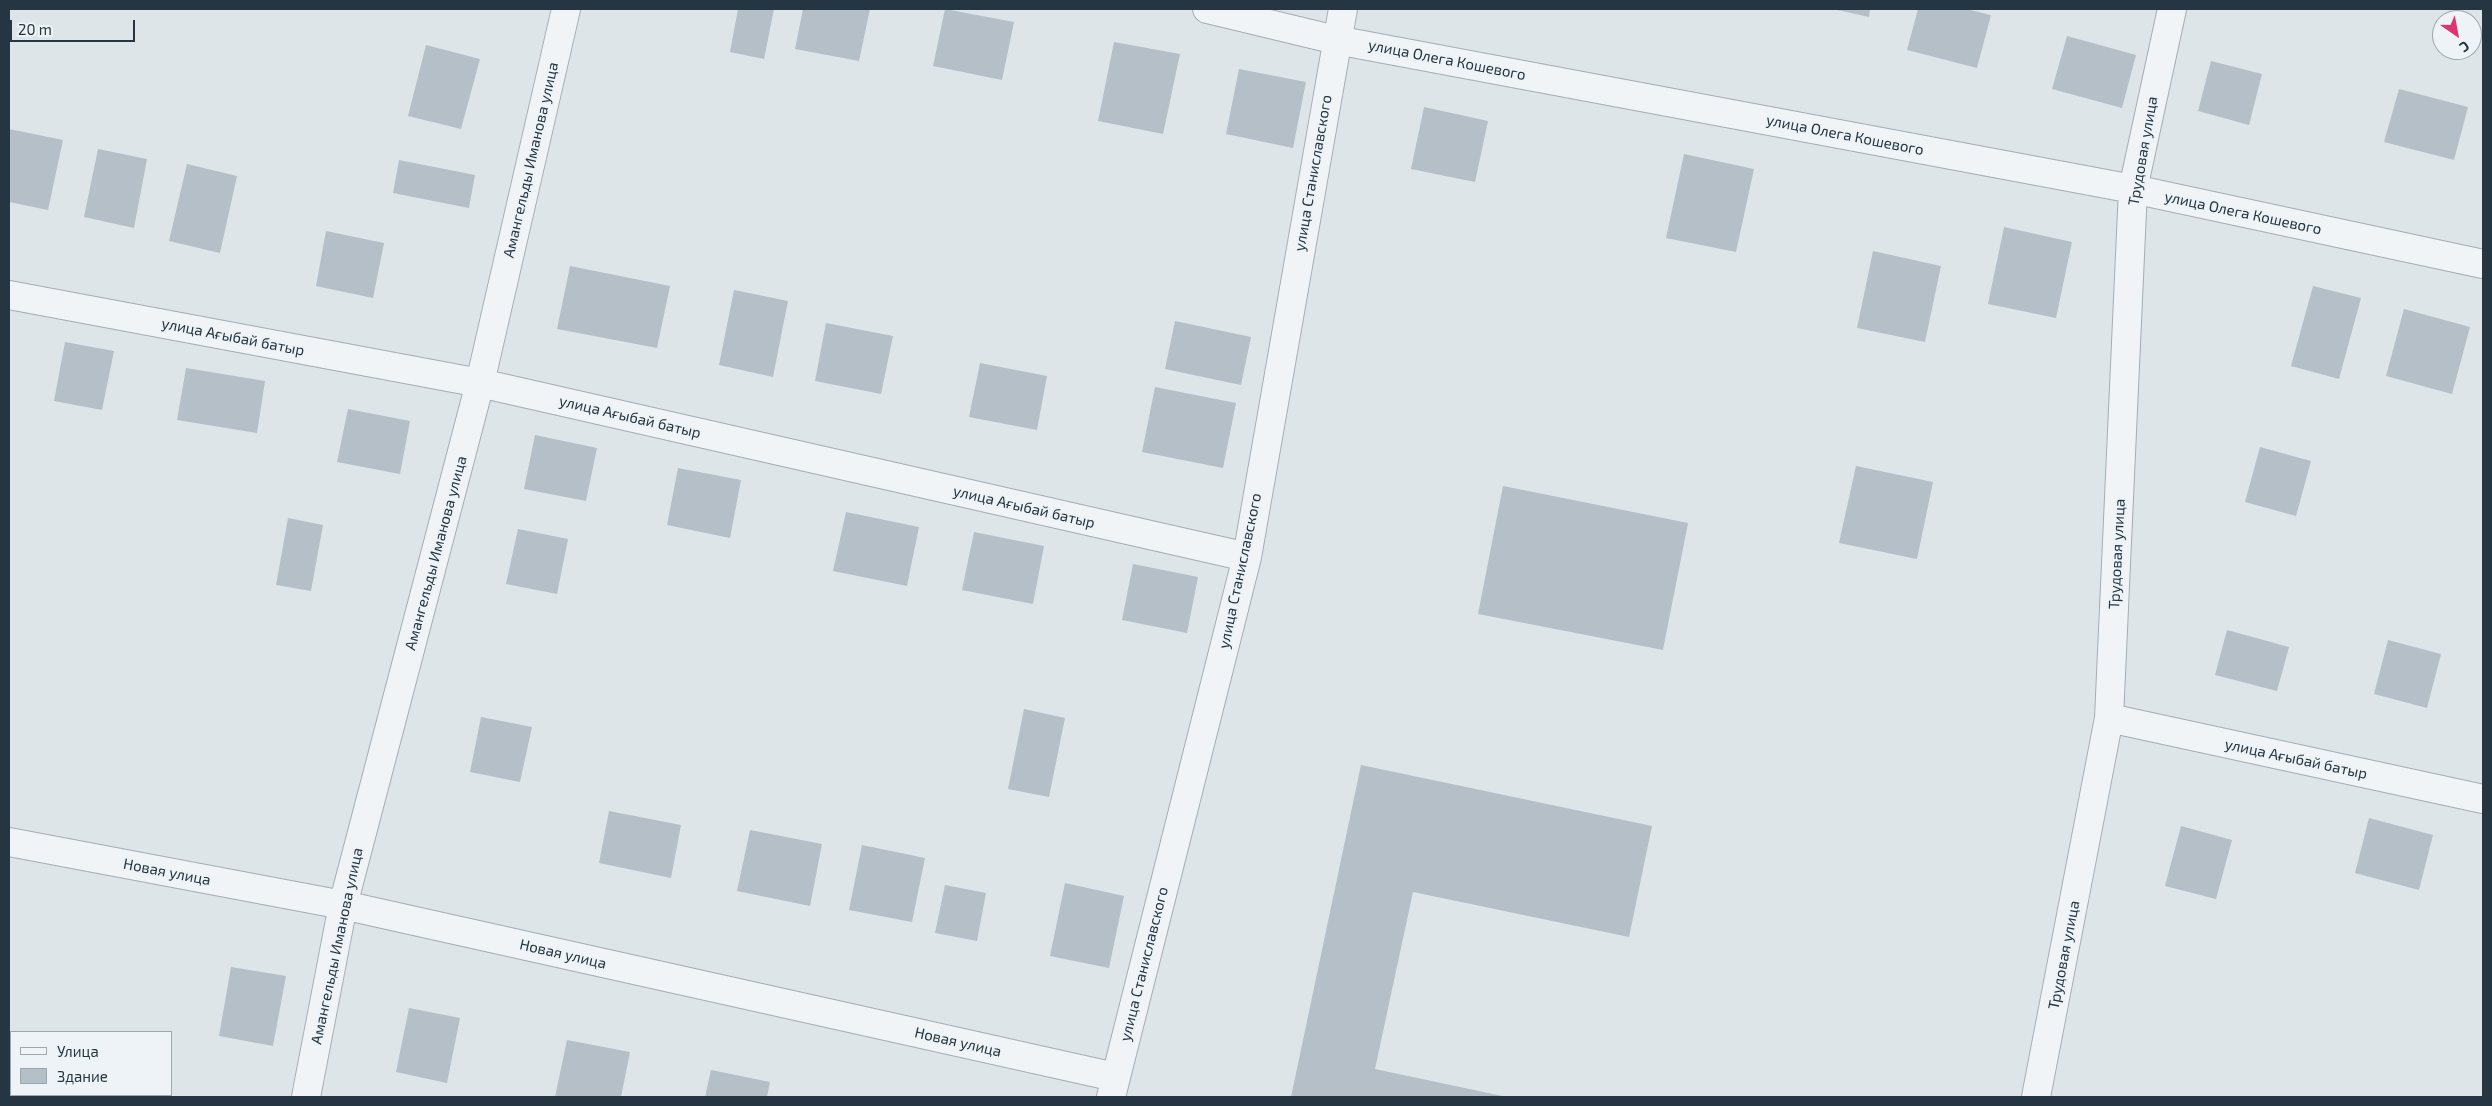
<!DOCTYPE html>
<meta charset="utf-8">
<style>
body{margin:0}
#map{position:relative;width:2492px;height:1106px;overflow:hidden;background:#dee5e9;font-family:"Exo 2",sans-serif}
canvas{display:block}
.frame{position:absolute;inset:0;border:10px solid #253642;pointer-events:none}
.legend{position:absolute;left:10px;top:1031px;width:162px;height:65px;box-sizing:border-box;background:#edf3f6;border:1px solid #9da7ae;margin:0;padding:6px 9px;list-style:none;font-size:15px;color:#253642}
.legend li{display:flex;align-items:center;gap:10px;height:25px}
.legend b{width:25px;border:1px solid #9da7ae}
.north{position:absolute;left:2432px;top:10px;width:50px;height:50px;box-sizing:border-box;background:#edf3f6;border:1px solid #9da7ae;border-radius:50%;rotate:147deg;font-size:14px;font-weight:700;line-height:20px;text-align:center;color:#253642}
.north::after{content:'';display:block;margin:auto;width:18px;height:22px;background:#dd3474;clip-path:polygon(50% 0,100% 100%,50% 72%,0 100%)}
.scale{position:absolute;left:10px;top:20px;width:125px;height:22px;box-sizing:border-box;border:2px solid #253642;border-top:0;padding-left:6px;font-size:15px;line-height:18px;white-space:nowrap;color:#253642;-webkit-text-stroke:4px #edf3f6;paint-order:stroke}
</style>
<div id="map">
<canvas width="2492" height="1106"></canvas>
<div class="frame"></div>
<ul class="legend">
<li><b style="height:6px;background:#f1f4f7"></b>Улица</li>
<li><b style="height:14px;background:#b4bfc7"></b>Здание</li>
</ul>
<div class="north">С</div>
<div class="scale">20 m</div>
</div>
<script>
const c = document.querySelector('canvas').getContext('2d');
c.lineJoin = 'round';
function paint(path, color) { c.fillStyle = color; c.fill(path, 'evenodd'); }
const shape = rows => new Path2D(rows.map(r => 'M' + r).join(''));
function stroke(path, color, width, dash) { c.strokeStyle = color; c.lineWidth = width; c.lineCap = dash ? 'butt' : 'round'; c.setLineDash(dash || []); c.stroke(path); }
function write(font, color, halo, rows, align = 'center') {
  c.font = font + ' "Exo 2",sans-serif'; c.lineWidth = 4; c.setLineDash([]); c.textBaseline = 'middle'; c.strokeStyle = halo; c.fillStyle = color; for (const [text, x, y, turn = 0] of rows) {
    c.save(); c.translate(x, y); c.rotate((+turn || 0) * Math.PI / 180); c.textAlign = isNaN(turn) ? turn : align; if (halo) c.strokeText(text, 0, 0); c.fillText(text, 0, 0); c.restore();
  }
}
const building = shape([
 [738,9,774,9,764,59,730,52],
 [803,9,870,9,859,61,795,49],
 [945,9,1014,22,1002,80,933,66],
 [1833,9,1870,9,1869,17],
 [1918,9,1966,9,1991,15,1977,68,1907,50],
 [2067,36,2136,55,2122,108,2052,89],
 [1114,42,1180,54,1163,134,1098,121],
 [426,45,480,59,461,129,408,116],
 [2211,61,2262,74,2249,125,2198,111],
 [1239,69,1306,82,1293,148,1226,134],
 [2399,89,2468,107,2454,160,2384,142],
 [1424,107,1488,121,1475,182,1411,169],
 [9,129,63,140,48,210,9,202],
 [98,149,147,159,134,228,84,217],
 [1684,154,1754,169,1736,252,1666,238],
 [399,160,475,175,469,208,393,193],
 [187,164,237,176,220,253,169,241],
 [2004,227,2072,242,2056,318,1988,304],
 [326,231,384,243,373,298,316,286],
 [1873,251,1941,266,1925,342,1857,328],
 [570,266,670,286,657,348,557,329],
 [2313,286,2361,298,2339,379,2291,366],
 [734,290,788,301,773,377,719,365],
 [2404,309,2470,327,2452,394,2386,376],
 [1175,321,1251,337,1241,385,1165,369],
 [826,323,893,336,881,394,815,381],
 [65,342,114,351,102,410,54,401],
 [980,363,1047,376,1037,430,969,417],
 [186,368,265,381,257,433,177,420],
 [1155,387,1236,403,1223,468,1142,452],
 [348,409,410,421,400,474,337,462],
 [535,435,597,448,586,501,524,489],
 [2260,447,2311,461,2296,516,2245,502],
 [1856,466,1933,482,1917,559,1839,543],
 [678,468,741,480,730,538,667,525],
 [1503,486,1688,523,1663,650,1478,614],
 [846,512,919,527,907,586,833,571],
 [288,518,323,525,311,591,276,585],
 [518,529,568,539,557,594,506,584],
 [974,532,1044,546,1033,604,962,590],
 [1133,564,1198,577,1187,633,1122,620],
 [2227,630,2289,647,2277,691,2215,675],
 [2388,640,2441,654,2427,708,2374,694],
 [1024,709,1065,718,1049,797,1008,789],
 [481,717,532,727,520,782,470,772],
 [1361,765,1652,826,1629,937,1413,892,1375,1069,1507,1097,1291,1097],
 [609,811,681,825,671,878,599,863],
 [2369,818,2433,835,2419,890,2355,873],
 [2181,826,2232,840,2216,899,2165,886],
 [750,830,822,844,810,906,737,891],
 [862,845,925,858,912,922,849,910],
 [1065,883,1124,896,1109,968,1050,956],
 [945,885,986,893,977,941,935,933],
 [231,967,286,976,273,1046,219,1036],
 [409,1008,460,1018,447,1083,396,1072],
 [567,1040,630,1052,621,1097,555,1097],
 [711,1070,770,1082,767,1097,705,1097]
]);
const minor = shape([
 [1207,9,1336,40,2133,189,2483,264],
 [9,295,480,383,1247,557],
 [2109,718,2483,799],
 [9,842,343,905,1115,1077],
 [306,1097,343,905,480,383,566,9],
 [1111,1097,1247,557,1343,9],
 [2036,1097,2109,718,2133,189,2172,9]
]);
const streetNames = [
 ["улица Олега Кошевого",1447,60,11],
 ["улица Олега Кошевого",1845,135,11],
 ["Трудовая улица",2143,151,-80],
 ["Амангельды Иманова улица",531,160,-77],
 ["улица Станиславского",1313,173,-80],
 ["улица Олега Кошевого",2243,213,12],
 ["улица Ағыбай батыр",233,337,11],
 ["улица Ағыбай батыр",630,417,13],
 ["улица Ағыбай батыр",1024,507,13],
 ["Амангельды Иманова улица",436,553,-75],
 ["Трудовая улица",2117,554,-87],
 ["улица Станиславского",1240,571,-78],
 ["улица Ағыбай батыр",2296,759,12],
 ["Новая улица",167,872,11],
 ["Амангельды Иманова улица",337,946,-78],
 ["Новая улица",563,954,13],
 ["Трудовая улица",2064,955,-79],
 ["улица Станиславского",1144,964,-76],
 ["Новая улица",958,1042,13]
];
paint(building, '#b4bfc7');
stroke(minor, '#a3adb4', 30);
stroke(minor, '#f1f4f7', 28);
write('15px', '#253642', '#edf3f6', streetNames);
</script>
